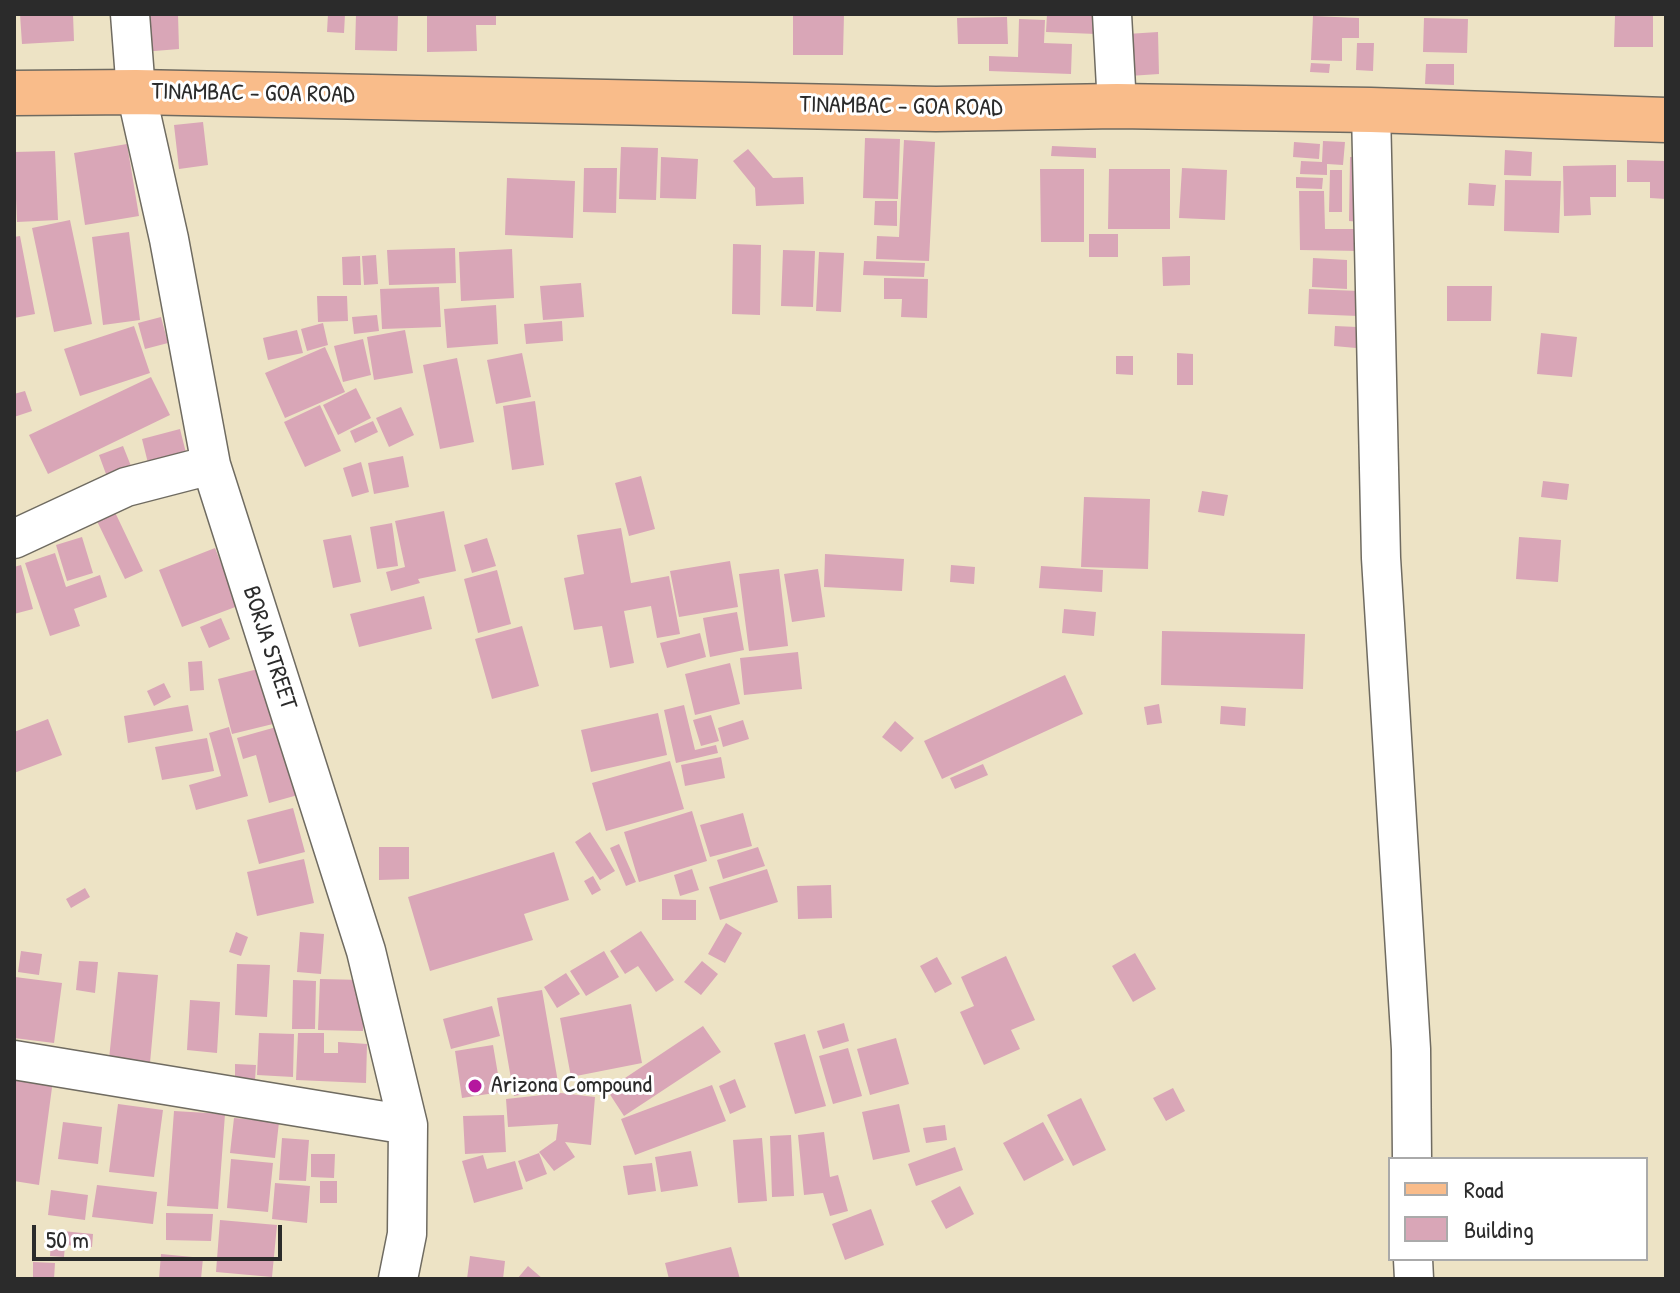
<!DOCTYPE html>
<style>
body{margin:0}
#map{position:relative;width:1680px;height:1293px;overflow:hidden;background:#ede3c5;font-family:"Patrick Hand",sans-serif}
canvas{display:block}
.frame{position:absolute;inset:0;border:16px solid #2b2b2b;pointer-events:none}
.legend{position:absolute;left:1388px;top:1157px;width:260px;height:104px;box-sizing:border-box;background:#fff;border:2px solid #aaa;margin:0;padding:10px 14px;list-style:none;font-size:24px;color:#2b2b2b}
.legend li{display:flex;align-items:center;gap:16px;height:40px}
.legend b{width:40px;border:2px solid #aaa}
.scale{position:absolute;left:32px;top:1225px;width:250px;height:36px;box-sizing:border-box;border:4px solid #2b2b2b;border-top:0;padding-left:10px;font-size:24px;line-height:28px;white-space:nowrap;color:#2b2b2b;-webkit-text-stroke:6px #fff;paint-order:stroke}
</style>
<div id="map">
<canvas width="1680" height="1293"></canvas>
<div class="frame"></div>
<ul class="legend">
<li><b style="height:10px;background:#f9bc8a"></b>Road</li>
<li><b style="height:22px;background:#d9a6b7"></b>Building</li>
</ul>
<div class="scale">50 m</div>
</div>
<script>
const c = document.querySelector('canvas').getContext('2d');
c.lineJoin = 'round';
function paint(path, color) { c.fillStyle = color; c.fill(path, 'evenodd'); }
const shape = rows => new Path2D(rows.map(r => 'M' + r).join(''));
function stroke(path, color, width, dash) { c.strokeStyle = color; c.lineWidth = width; c.lineCap = dash ? 'butt' : 'round'; c.setLineDash(dash || []); c.stroke(path); }
function write(font, color, halo, rows, align = 'center') {
  c.font = font + ' "Patrick Hand",sans-serif'; c.lineWidth = 6; c.setLineDash([]); c.textBaseline = 'middle'; c.strokeStyle = halo; c.fillStyle = color; for (const [text, x, y, turn = 0] of rows) {
    c.save(); c.translate(x, y); c.rotate((+turn || 0) * Math.PI / 180); c.textAlign = isNaN(turn) ? turn : align; if (halo) c.strokeText(text, 0, 0); c.fillText(text, 0, 0); c.restore();
  }
}
const building = shape([
 [20,14,73,14,74,41,22,44],
 [141,14,178,14,179,49,142,52],
 [328,14,345,14,344,33,327,32],
 [356,14,398,14,397,51,355,50],
 [427,14,496,14,496,25,476,25,477,51,427,52],
 [793,14,844,14,843,55,793,55],
 [1047,14,1096,14,1096,34,1046,32],
 [1313,16,1359,18,1359,38,1342,38,1342,61,1311,60],
 [1615,16,1653,16,1653,47,1614,47],
 [1007,17,1008,44,958,44,957,18],
 [1424,18,1468,19,1467,53,1423,52],
 [1019,19,1045,20,1044,43,1072,44,1071,74,989,71,989,56,1018,57],
 [1158,32,1159,74,1129,76,1127,34],
 [1357,43,1374,43,1373,71,1356,70],
 [1311,63,1330,64,1329,73,1310,72],
 [1426,64,1454,64,1454,85,1425,84],
 [203,122,208,165,179,169,174,125],
 [865,138,900,139,898,199,863,198],
 [904,140,935,142,929,261,876,259,877,236,899,237],
 [1323,141,1345,142,1343,165,1327,164,1327,175,1300,174,1301,161,1322,162],
 [1294,142,1320,144,1319,159,1293,157],
 [127,144,139,216,85,225,74,153],
 [1052,146,1096,148,1096,158,1051,156],
 [621,147,658,148,656,200,619,199],
 [748,149,773,178,803,177,804,204,756,206,755,188,733,161],
 [1505,150,1532,152,1531,176,1504,175],
 [55,151,58,220,17,222,14,152],
 [661,157,698,159,696,199,660,198],
 [1350,157,1362,157,1361,222,1349,221],
 [1627,160,1666,161,1666,199,1650,198,1650,182,1627,182],
 [1616,165,1616,197,1590,197,1591,215,1564,216,1563,166],
 [584,168,617,168,616,213,583,212],
 [1182,168,1227,170,1225,220,1179,218],
 [1040,169,1084,169,1084,242,1041,242],
 [1109,169,1170,169,1170,229,1108,229],
 [1330,170,1342,170,1342,212,1329,212],
 [1296,177,1323,178,1322,189,1296,188],
 [507,178,575,181,573,238,505,235],
 [1505,180,1561,181,1559,233,1504,231],
 [1469,183,1496,185,1494,206,1468,205],
 [1299,191,1324,191,1325,229,1366,229,1360,251,1300,250],
 [875,201,897,201,897,226,874,225],
 [70,220,92,324,54,332,32,228],
 [129,232,140,320,103,325,92,237],
 [1089,234,1118,234,1118,257,1089,257],
 [20,236,35,314,14,318,14,237],
 [733,244,761,245,760,315,732,314],
 [455,248,456,283,389,285,387,250],
 [512,249,514,298,461,301,459,252],
 [783,250,815,251,813,307,781,306],
 [819,252,844,253,841,312,816,311],
 [376,255,378,284,364,285,362,256],
 [360,256,361,285,343,285,342,257],
 [1190,256,1190,285,1163,286,1162,257],
 [1313,258,1347,260,1347,289,1312,287],
 [864,261,925,263,924,277,863,275],
 [884,278,928,279,927,318,901,317,902,299,884,299],
 [581,283,584,317,543,320,540,286],
 [1447,286,1492,286,1491,321,1447,321],
 [439,287,441,327,382,329,380,289],
 [1309,289,1359,291,1358,316,1308,314],
 [317,296,347,296,348,321,318,322],
 [496,305,498,344,447,348,444,309],
 [377,315,379,331,354,334,352,317],
 [161,317,168,343,145,349,138,323],
 [562,321,563,341,526,344,524,324],
 [323,323,328,345,307,351,301,329],
 [134,326,150,373,80,396,64,349],
 [1335,326,1357,327,1356,348,1334,346],
 [297,330,303,353,268,360,263,338],
 [405,330,413,373,374,380,367,337],
 [1541,333,1577,337,1572,377,1537,374],
 [363,339,371,375,343,382,334,346],
 [325,347,345,392,285,418,265,373],
 [522,353,531,397,496,404,487,360],
 [1177,353,1193,354,1193,385,1177,385],
 [1116,356,1133,356,1133,375,1116,374],
 [457,358,474,442,440,449,423,365],
 [151,377,170,415,48,474,29,435],
 [356,388,371,418,338,435,323,405],
 [25,391,32,411,14,417,14,394],
 [535,401,544,465,512,470,503,406],
 [320,405,341,451,305,467,284,422],
 [401,407,414,435,389,447,376,418],
 [373,421,378,432,355,443,350,431],
 [180,429,186,453,148,463,142,439],
 [123,446,135,476,110,485,99,455],
 [403,456,409,487,374,494,368,463],
 [361,462,369,492,352,497,343,468],
 [641,476,655,529,629,536,615,483],
 [1543,481,1569,484,1567,500,1541,497],
 [1202,491,1228,495,1224,516,1198,512],
 [1084,497,1150,499,1148,569,1081,567],
 [113,508,143,571,125,579,95,517],
 [444,511,456,571,418,579,420,583,391,591,386,572,405,567,395,521],
 [392,523,398,566,377,569,370,527],
 [621,528,631,583,669,576,680,634,657,638,651,606,624,611,634,663,610,668,602,626,574,630,564,578,584,574,577,535],
 [351,535,361,582,333,588,323,540],
 [82,537,93,573,67,581,56,545],
 [1519,537,1561,540,1558,582,1516,579],
 [487,538,496,566,472,573,464,545],
 [215,548,238,606,182,627,159,570],
 [55,553,66,587,100,575,107,597,74,609,80,626,50,636,25,563],
 [825,554,904,559,902,591,824,587],
 [730,561,738,607,679,617,670,571],
 [21,565,33,609,14,614,14,567],
 [951,565,975,567,974,584,950,582],
 [1041,566,1103,570,1102,592,1039,588],
 [779,569,788,646,749,651,739,574],
 [818,569,825,617,792,622,784,574],
 [497,570,511,624,478,633,464,579],
 [424,596,432,629,359,647,350,614],
 [1064,609,1096,612,1094,636,1062,633],
 [737,612,744,650,710,657,703,618],
 [221,618,230,639,209,648,200,627],
 [522,626,539,686,492,699,475,639],
 [1162,631,1305,634,1303,689,1161,685],
 [700,633,706,657,667,668,660,643],
 [798,652,802,689,744,695,740,658],
 [202,661,204,690,190,691,188,662],
 [730,663,740,704,695,715,685,674],
 [262,668,277,723,232,734,218,679],
 [1065,675,1083,714,942,779,924,741],
 [164,683,171,697,154,706,147,691],
 [1159,704,1162,723,1147,725,1144,707],
 [188,705,193,731,128,743,124,716],
 [684,705,695,750,716,745,718,753,676,763,664,710],
 [1221,706,1246,708,1245,726,1220,724],
 [658,713,667,755,591,772,581,730],
 [711,715,719,741,701,746,693,720],
 [48,719,62,755,14,773,14,732],
 [743,720,749,739,723,747,718,728],
 [895,721,914,738,901,752,882,737],
 [280,726,298,795,269,803,256,755,243,759,237,738],
 [229,727,248,796,196,810,189,785,221,776,209,733],
 [207,738,214,771,162,780,155,747],
 [721,757,725,778,685,786,681,765],
 [670,761,684,809,606,831,592,783],
 [983,764,988,775,955,789,950,778],
 [293,808,305,852,259,864,247,820],
 [692,811,707,861,639,882,624,832],
 [743,813,752,846,710,857,700,825],
 [590,832,615,871,600,880,575,842],
 [619,844,636,882,626,886,610,848],
 [379,847,409,847,409,879,379,880],
 [758,847,765,866,723,879,717,860],
 [554,852,569,900,524,914,533,940,430,971,408,897],
 [304,859,314,903,257,916,247,872],
 [692,869,699,890,680,896,674,875],
 [767,869,778,902,720,920,709,887],
 [593,876,601,890,592,895,584,881],
 [831,885,832,918,798,919,797,886],
 [85,888,90,897,71,908,66,899],
 [662,899,696,900,696,920,662,920],
 [726,923,742,933,725,963,708,954],
 [641,931,674,980,656,992,638,966,625,974,610,951],
 [236,932,248,937,241,956,229,952],
 [300,932,324,934,321,974,297,972],
 [21,951,42,954,39,975,18,972],
 [604,951,619,977,586,996,570,971],
 [1135,953,1156,989,1133,1002,1112,966],
 [1006,956,1035,1020,1011,1030,1020,1049,984,1065,960,1012,974,1006,961,977],
 [937,957,952,984,935,993,920,966],
 [79,961,98,962,95,993,76,990],
 [702,961,718,974,701,995,684,982],
 [237,964,270,965,267,1017,235,1015],
 [118,972,158,975,150,1063,109,1059],
 [566,973,580,994,557,1008,544,987],
 [15,977,62,983,54,1043,14,1038],
 [320,979,364,980,363,1031,318,1030],
 [293,980,316,981,315,1029,292,1029],
 [542,990,559,1088,514,1096,497,998],
 [190,1000,220,1002,217,1053,187,1050],
 [631,1004,642,1063,571,1077,560,1018],
 [492,1006,500,1036,451,1049,443,1019],
 [844,1023,849,1041,823,1049,817,1031],
 [703,1026,721,1052,624,1116,607,1090],
 [259,1033,294,1034,293,1077,257,1075],
 [298,1033,324,1033,324,1053,338,1053,338,1042,367,1044,366,1083,296,1080],
 [805,1034,826,1106,795,1114,774,1043],
 [896,1038,909,1084,870,1095,857,1049],
 [493,1045,501,1092,462,1098,455,1051],
 [848,1048,862,1096,833,1104,819,1056],
 [235,1064,256,1065,255,1080,235,1079],
 [14,1075,53,1080,39,1185,14,1181],
 [735,1079,746,1107,730,1114,719,1086],
 [712,1085,726,1121,635,1155,621,1119],
 [1173,1088,1185,1111,1166,1121,1153,1098],
 [561,1093,595,1097,591,1145,565,1142,575,1157,554,1171,539,1152,556,1140,558,1124,508,1127,506,1099],
 [1081,1098,1106,1150,1073,1166,1047,1115],
 [118,1104,163,1110,154,1177,109,1172],
 [899,1104,910,1152,873,1160,862,1112],
 [174,1111,225,1114,218,1209,167,1206],
 [504,1115,506,1152,465,1154,463,1116],
 [234,1118,279,1122,275,1158,230,1153],
 [63,1122,102,1127,98,1164,58,1159],
 [1043,1122,1064,1160,1024,1181,1003,1143],
 [945,1125,947,1140,926,1143,923,1128],
 [824,1132,830,1177,838,1175,848,1211,830,1216,823,1193,804,1195,798,1135],
 [791,1135,794,1196,772,1197,770,1136],
 [282,1138,309,1140,306,1181,279,1180],
 [762,1138,767,1201,738,1203,733,1140],
 [955,1147,963,1170,916,1186,908,1164],
 [691,1151,698,1186,661,1192,655,1157],
 [539,1153,547,1174,526,1182,518,1161],
 [311,1154,335,1154,334,1178,311,1177],
 [483,1155,487,1169,515,1161,523,1189,474,1203,462,1161],
 [231,1159,273,1163,268,1212,227,1208],
 [652,1163,656,1191,628,1195,623,1166],
 [320,1181,337,1181,337,1203,320,1203],
 [275,1183,310,1186,307,1223,272,1219],
 [97,1185,157,1192,153,1224,92,1217],
 [960,1186,974,1214,946,1229,931,1201],
 [51,1190,88,1195,85,1220,48,1215],
 [871,1209,884,1245,845,1260,832,1224],
 [166,1213,213,1214,211,1241,166,1240],
 [220,1220,277,1225,272,1277,216,1272],
 [52,1230,93,1234,92,1247,65,1245,64,1257,50,1256],
 [731,1247,740,1279,669,1279,665,1263],
 [161,1254,203,1258,201,1279,159,1279],
 [470,1256,505,1261,503,1279,467,1279],
 [33,1262,55,1263,54,1279,33,1278],
 [528,1266,543,1279,517,1279]
]);
const minor = shape([
 [130,14,136,92,169,239,211,465,366,951,408,1125,407,1234,398,1279],
 [1112,14,1117,106],
 [1371,110,1381,558,1411,1049,1412,1159],
 [14,539,126,487,211,465],
 [14,1060,408,1125],
 [1413,1259,1414,1279]
]);
const major = shape([
 [14,93,136,92,936,109,1117,106,1371,110,1666,120]
]);
const markers = [
 [475,1086,8,"#b5179e"]
];
const streetNames = [
 ["TINAMBAC - GOA ROAD",253,94,1],
 ["TINAMBAC - GOA ROAD",901,107,1],
 ["BORJA STREET",269,648,72]
];
const poiNames = [
 ["Arizona Compound",491,1086]
];
paint(building, '#d9a6b7');
stroke(minor, '#6f6b61', 41);
stroke(major, '#6f6b61', 47);
stroke(minor, '#fff', 38);
stroke(major, '#f9bc8a', 44);
for (const [x, y, r, color] of markers) { const dot = new Path2D(); dot.arc(x, y, r, 0, 2 * Math.PI); c.fillStyle = color; c.fill(dot); stroke(dot, '#fff', 3); }
write('24px', '#2b2b2b', '#fff', streetNames);
write('24px', '#2b2b2b', '#fff', poiNames, 'left');
</script>
